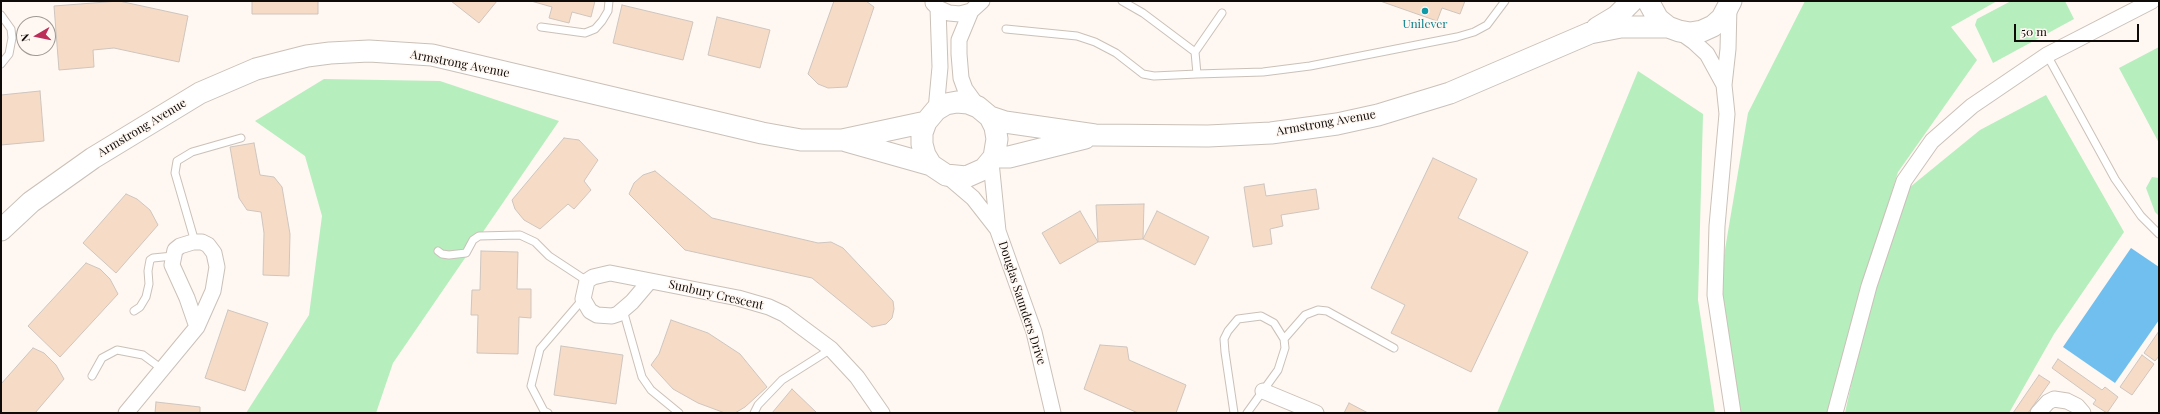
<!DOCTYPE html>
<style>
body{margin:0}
#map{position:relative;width:2160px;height:414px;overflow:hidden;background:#fff7f1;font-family:"Playfair Display",serif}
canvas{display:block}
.frame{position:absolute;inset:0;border:2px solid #0e0b09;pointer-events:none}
.north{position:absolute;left:16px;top:16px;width:40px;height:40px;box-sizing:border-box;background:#fff7f1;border:1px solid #9f9994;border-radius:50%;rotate:261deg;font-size:11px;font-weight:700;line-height:16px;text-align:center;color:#0e0b09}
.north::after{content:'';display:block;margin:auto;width:14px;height:18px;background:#bc2d59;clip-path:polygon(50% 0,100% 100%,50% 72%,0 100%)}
.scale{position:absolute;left:2014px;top:24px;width:125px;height:18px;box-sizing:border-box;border:2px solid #0e0b09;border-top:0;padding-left:5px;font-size:12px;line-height:14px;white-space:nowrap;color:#0e0b09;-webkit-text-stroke:3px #fff7f1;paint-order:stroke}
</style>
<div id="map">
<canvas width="2160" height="414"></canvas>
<div class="frame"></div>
<div class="north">N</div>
<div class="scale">50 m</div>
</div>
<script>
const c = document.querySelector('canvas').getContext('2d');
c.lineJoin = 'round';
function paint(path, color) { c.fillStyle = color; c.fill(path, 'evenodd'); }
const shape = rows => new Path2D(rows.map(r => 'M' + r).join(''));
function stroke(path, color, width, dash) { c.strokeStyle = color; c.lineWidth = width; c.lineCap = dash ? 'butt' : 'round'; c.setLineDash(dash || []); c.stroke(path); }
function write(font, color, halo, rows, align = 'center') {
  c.font = font + ' "Playfair Display",serif'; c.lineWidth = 3; c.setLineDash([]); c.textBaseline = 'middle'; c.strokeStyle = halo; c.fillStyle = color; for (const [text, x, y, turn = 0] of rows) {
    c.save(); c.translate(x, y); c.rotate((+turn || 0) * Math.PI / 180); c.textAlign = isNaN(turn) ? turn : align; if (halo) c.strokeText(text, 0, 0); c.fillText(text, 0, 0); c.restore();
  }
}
const green = shape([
 [1805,1,1997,1,1951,27,1977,60,1898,172,1862,287,1839,413,1739,413,1718,291,1748,113],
 [2011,1,2065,1,2074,19,1993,63,1975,25,1977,19],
 [2159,47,2159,143,2119,68],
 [1638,71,1703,114,1698,300,1715,413,1497,413],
 [324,79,440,81,559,121,393,363,376,413,246,413,309,315,322,216,305,156,255,121],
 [2046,95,2124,232,2054,334,2009,413,1845,413,1874,279,1904,192,1980,130],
 [2152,177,2159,178,2159,216,2155,212,2146,188]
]);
const water = shape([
 [2131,248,2159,267,2159,320,2115,383,2063,347]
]);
const building = shape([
 [119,1,188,16,179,62,114,48,93,50,94,67,59,70,54,6,119,1],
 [252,1,318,1,318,14,252,14,252,1],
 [451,1,497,1,479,23,451,1],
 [531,1,595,1,591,17,572,12,569,23,549,18,552,7,531,1],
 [834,1,866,1,874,7,847,87,828,88,818,84,808,74,834,1],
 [1380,1,1465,1,1460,14,1442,8,1437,21,1380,1],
 [622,5,693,22,683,60,613,43,622,5],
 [717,17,770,30,760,68,708,55,717,17],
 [40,91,44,141,1,145,1,95,40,91],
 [564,138,579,140,598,160,584,181,591,190,574,209,568,204,540,229,524,220,515,209,512,200,564,138],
 [254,143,260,175,274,177,282,187,290,234,289,276,263,275,264,233,261,212,247,210,239,198,230,147,254,143],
 [1433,158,1477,179,1458,218,1528,252,1471,372,1391,333,1405,305,1371,288,1433,158],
 [655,171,712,218,818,243,831,242,843,248,893,301,894,309,892,318,886,324,872,327,812,278,685,250,629,194,634,183,643,175,655,171],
 [1264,184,1266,196,1316,189,1319,209,1281,215,1283,226,1270,229,1272,244,1253,247,1244,187,1264,184],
 [126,194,137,199,150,210,158,225,116,273,83,243,126,194],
 [1144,204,1143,239,1098,242,1096,205,1144,204],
 [1080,211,1098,242,1060,264,1042,233,1080,211],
 [1157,211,1209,237,1195,265,1143,239,1157,211],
 [481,251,518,252,517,289,531,289,531,318,519,317,518,354,477,353,478,315,471,315,472,290,480,290,481,251],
 [86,263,100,269,110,279,118,294,60,357,28,326,86,263],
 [228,310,268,323,245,391,205,378,228,310],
 [671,320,708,333,740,354,767,387,745,407,735,413,725,413,698,403,673,389,651,365,659,354,671,320],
 [2159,331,2159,356,2155,361,2144,353,2159,331],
 [1100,345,1127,347,1129,360,1186,385,1176,413,1138,413,1084,389,1100,345],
 [561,346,623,355,616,404,554,395,561,346],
 [33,348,44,353,56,365,64,379,35,413,1,413,1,384,33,348],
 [2142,355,2154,364,2132,395,2120,387,2142,355],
 [2058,359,2102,390,2105,387,2118,397,2107,413,2093,404,2096,400,2052,368,2058,359],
 [2039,375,2050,382,2028,413,2013,413,2039,375],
 [792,389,817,413,772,413,792,389],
 [156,402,200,407,200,413,155,413,156,402],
 [1349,403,1368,413,1344,413,1349,403]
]);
const lane = shape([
 [1122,1,1143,13,1195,52,1197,74,1263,72,1310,66,1457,37,1474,32,1487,25,1505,1],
 [1,15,11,29,12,38,9,54,1,64],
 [541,27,585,33,595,29,602,21,608,11,609,1],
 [1006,29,1077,36,1095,42,1116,53,1143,74,1154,76,1197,74],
 [1195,52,1222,13],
 [2047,55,2115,179,2141,216,2159,234],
 [195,242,175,173,177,161,192,152,241,138],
 [438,251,442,254,449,255,466,253,473,240,479,236,520,235,535,242,549,256,587,281],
 [623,310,642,377,651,390,679,413],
 [134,311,140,307,146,297,149,284,148,271,150,260,153,258,173,256],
 [92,376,102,358,117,350,143,355,162,369],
 [548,413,544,411,531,386,540,349,583,299],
 [754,413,758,405,782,380,831,349],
 [1234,413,1225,352,1224,339,1228,331,1238,319,1261,316,1274,323,1284,339],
 [1247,413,1278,370,1285,348,1284,339,1305,315,1318,310,1327,311,1394,348]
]);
const street = shape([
 [933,3,938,8,949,13,960,14,971,11,982,1],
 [1729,6,1728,49,1724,85,1727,114,1717,226,1715,295,1733,413],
 [971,11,959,40,959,54,961,78,965,89,978,107],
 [1680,32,1694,42,1707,54,1724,85],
 [936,110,940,67,938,8],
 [991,162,998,231,1034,332,1053,413],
 [946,175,973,198,998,230],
 [649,282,632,302,618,314,612,316,597,315,590,311,583,299,587,281,593,277,610,273,738,298,769,307,784,314,831,349,857,377,882,413],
 [1263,391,1316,413],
 [126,413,197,327,213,291,217,267,214,253,208,245,202,242,193,242,180,246,175,250,172,265,187,298,197,327],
 [1835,413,1869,286,1904,181,1932,141,1972,106,2047,55,2152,1],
 [2038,413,2048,402,2054,399,2067,401,2077,406,2083,413]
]);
const secondary = shape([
 [1648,1,1658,19,1668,27,1679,31,1690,33,1702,31,1713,26,1722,18,1731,1],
 [1597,28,1617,16,1632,1],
 [990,117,1005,122,1095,135,1208,136,1271,133,1337,124,1378,115,1450,93,1590,33,1621,27,1668,27],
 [846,141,931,165,946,175,966,177,984,169,994,157,997,139,995,127,990,117,978,107,968,103,957,102,946,104,936,110,926,122,922,133,922,144,925,155,931,165],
 [994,157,1009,157,1085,138],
 [1,230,31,202,93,158,200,93,256,69,307,56,330,53,369,51,432,55,762,133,801,140,842,140,926,122]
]);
const markers = [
 [1425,11,4,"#0f9aa8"]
];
const cultureNames = [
 ["Unilever",1425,24]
];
const streetNames = [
 ["Armstrong Avenue",460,64,11],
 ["Armstrong Avenue",1326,123,-10],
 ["Armstrong Avenue",142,128,-31],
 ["Sunbury Crescent",716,295,13],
 ["Douglas Saunders Drive",1022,303,72]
];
paint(green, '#b6eebe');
paint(water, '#71bfee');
paint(building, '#f6dcc7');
stroke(building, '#cec5be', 1);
stroke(lane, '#cac1b9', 9);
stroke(street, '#cac1b9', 17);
stroke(secondary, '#cac1b9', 23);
stroke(lane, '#fff', 7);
stroke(street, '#fff', 15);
stroke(secondary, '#fff', 21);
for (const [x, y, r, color] of markers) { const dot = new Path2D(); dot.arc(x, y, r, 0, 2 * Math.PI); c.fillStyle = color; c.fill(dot); stroke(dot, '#fff7f1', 1.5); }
write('12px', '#0d838f', '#fff7f1', cultureNames);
write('12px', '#0e0b09', '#fff7f1', streetNames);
</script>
